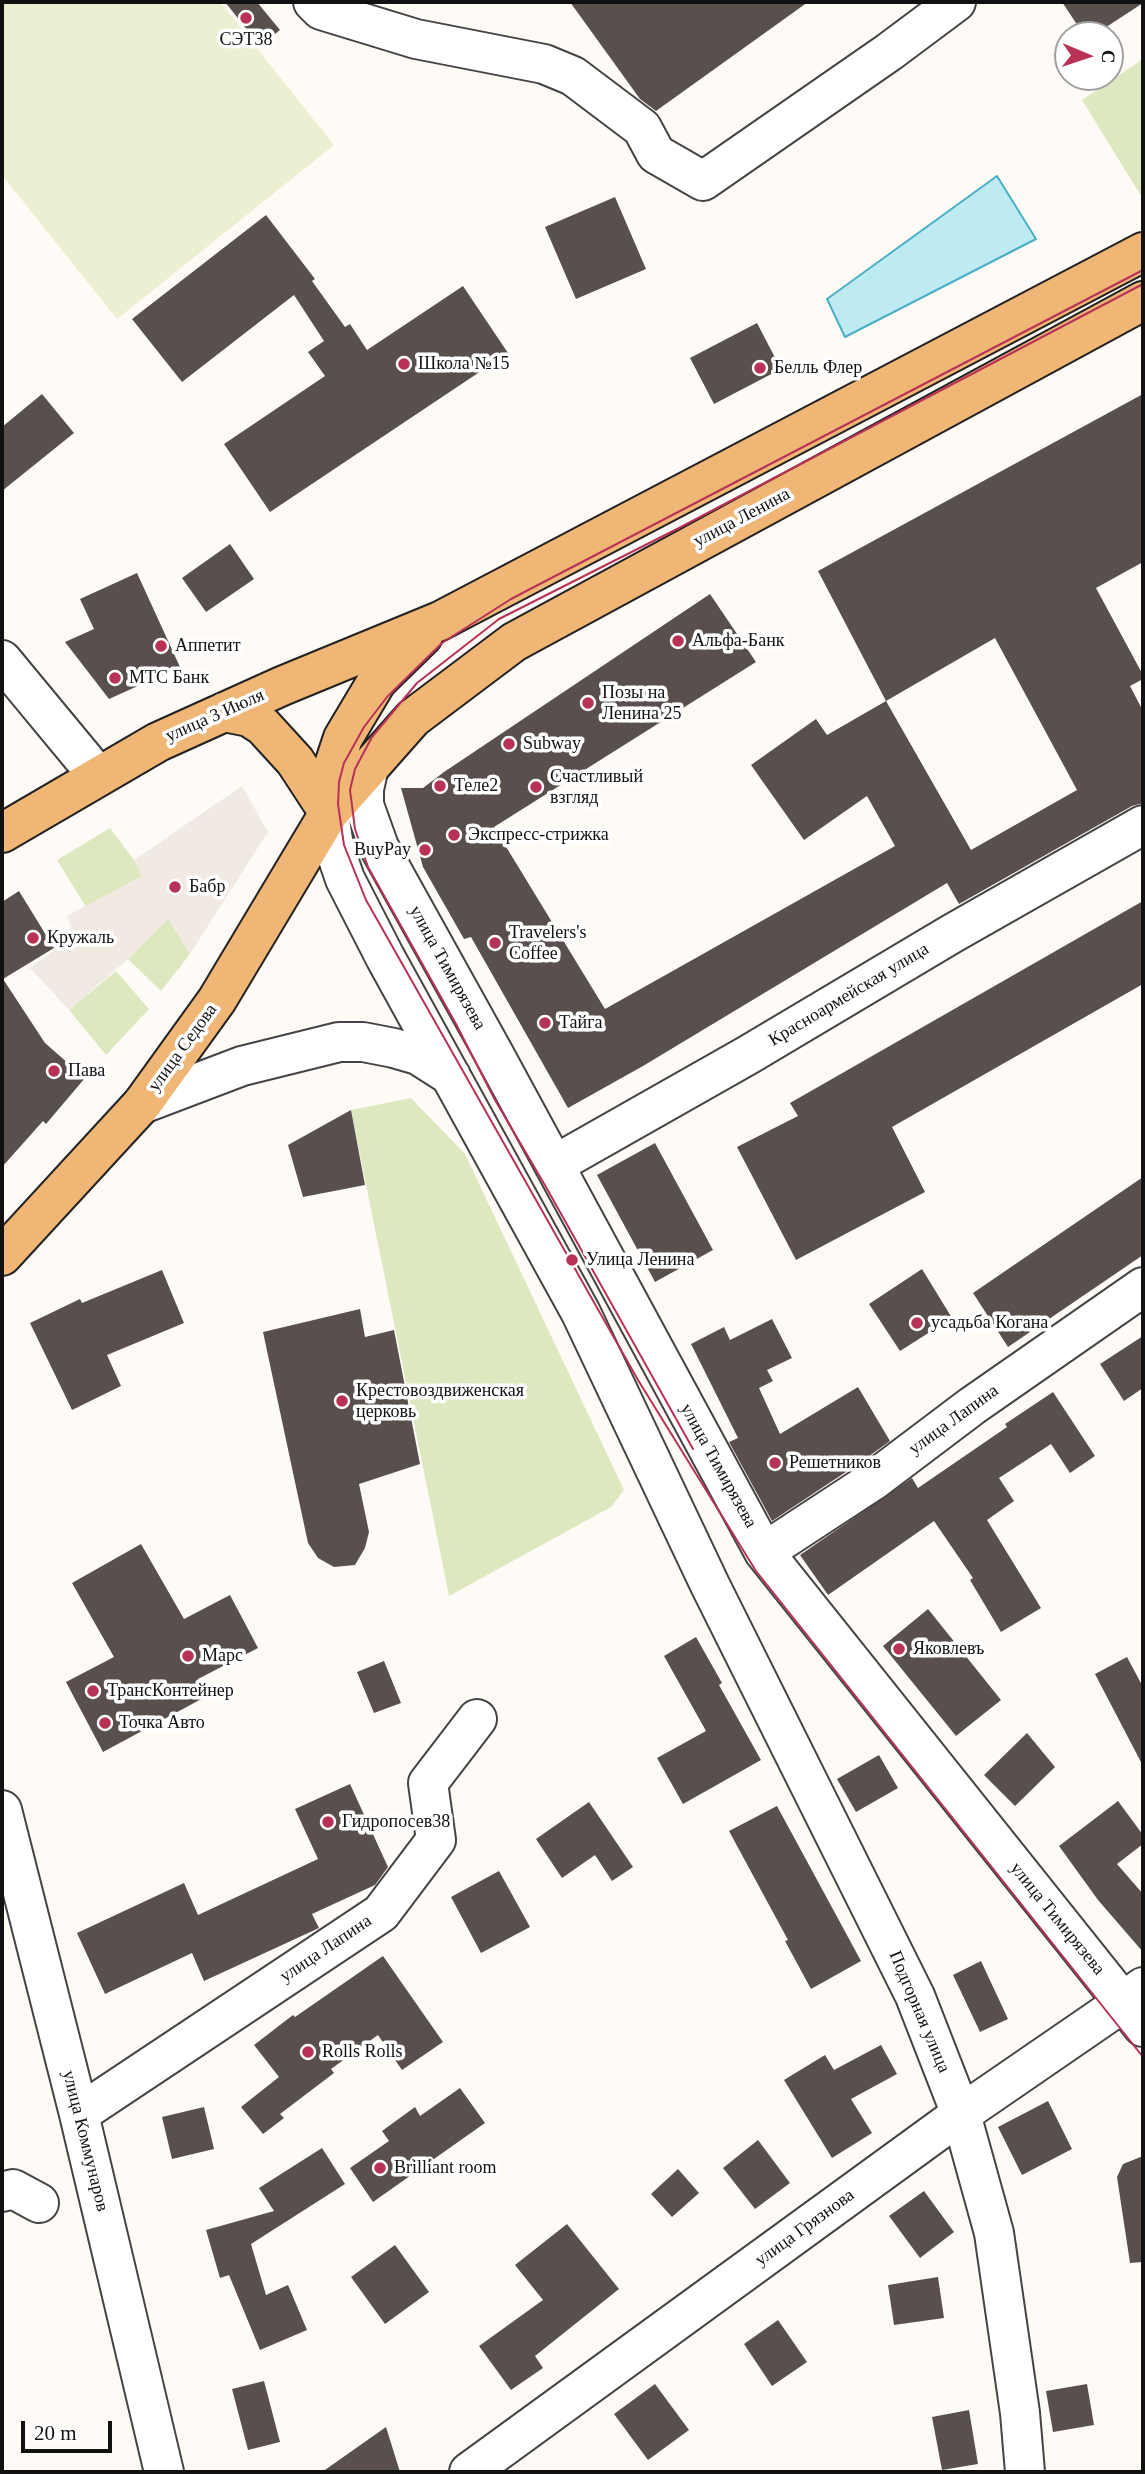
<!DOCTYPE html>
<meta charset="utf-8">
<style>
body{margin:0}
#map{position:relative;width:1145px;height:2474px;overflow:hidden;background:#fefbf6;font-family:"Times New Roman",serif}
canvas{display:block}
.frame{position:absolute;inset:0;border:4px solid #111;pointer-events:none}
.north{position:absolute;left:1054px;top:21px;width:70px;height:70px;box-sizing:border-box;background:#fff;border:2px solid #a0a0a0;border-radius:50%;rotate:92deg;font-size:19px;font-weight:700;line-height:28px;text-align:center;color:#111}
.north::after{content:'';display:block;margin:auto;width:24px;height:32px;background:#b83256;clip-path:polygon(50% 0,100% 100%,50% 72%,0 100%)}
.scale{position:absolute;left:21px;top:2421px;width:91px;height:32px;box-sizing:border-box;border:4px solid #111;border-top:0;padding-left:9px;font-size:21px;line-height:24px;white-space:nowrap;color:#111;-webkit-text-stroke:5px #fff;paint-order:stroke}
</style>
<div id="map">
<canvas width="1145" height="2474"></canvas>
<div class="frame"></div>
<div class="north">С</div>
<div class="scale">20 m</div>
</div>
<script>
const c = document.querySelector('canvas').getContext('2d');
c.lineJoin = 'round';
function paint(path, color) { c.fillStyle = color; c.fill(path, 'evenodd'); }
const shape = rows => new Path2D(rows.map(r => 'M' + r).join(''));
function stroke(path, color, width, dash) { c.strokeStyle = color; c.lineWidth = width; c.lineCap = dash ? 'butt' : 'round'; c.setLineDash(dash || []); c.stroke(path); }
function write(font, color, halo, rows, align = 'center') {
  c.font = font + ' "Times New Roman",serif'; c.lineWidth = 7; c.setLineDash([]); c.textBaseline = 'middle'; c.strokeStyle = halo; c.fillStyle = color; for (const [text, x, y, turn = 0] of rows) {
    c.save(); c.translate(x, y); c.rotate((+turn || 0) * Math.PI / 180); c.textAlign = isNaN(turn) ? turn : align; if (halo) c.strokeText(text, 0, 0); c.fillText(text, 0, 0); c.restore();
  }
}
const green = shape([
 [1143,59,1143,199,1082,100],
 [110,828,134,860,142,876,86,907,57,860],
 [168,918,190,954,161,991,128,959],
 [116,971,149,1009,106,1055,69,1010],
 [411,1098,465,1154,624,1490,611,1507,449,1596,351,1110]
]);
const pitch = shape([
 [2,2,220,2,334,145,117,319,2,175]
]);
const plaza = shape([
 [242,786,268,832,190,954,168,919,128,959,69,1010,31,969,28,969,75,935,67,916,142,876,134,860]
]);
const water = shape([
 [997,176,1036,239,845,337,827,299,997,176]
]);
const building = shape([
 [225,2,257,2,280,30,260,46],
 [570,2,808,2,656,111,640,99],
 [1062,2,1143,2,1143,3,1094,35,1084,35],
 [615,197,646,269,576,299,545,227],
 [266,215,315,279,312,281,345,327,350,324,367,350,463,286,508,353,270,512,224,444,325,376,308,352,324,341,294,295,182,382,132,319],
 [757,323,781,369,714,404,690,358],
 [42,394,74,433,2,491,2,427],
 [1143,394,1143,562,1096,588,1143,675,1143,679,1130,686,1143,711,1143,803,1132,806,959,904,947,883,643,1066,568,1108,471,937,464,939,423,867,401,788,423,788,444,772,710,594,756,662,494,827,605,1009,895,846,867,796,804,840,751,765,816,719,827,735,886,701,818,571],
 [995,638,1077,790,971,850,886,701],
 [230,544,254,579,206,612,182,578],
 [137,573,180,667,109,699,65,642,94,629,80,599],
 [19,891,54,948,3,979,45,1043,85,1078,46,1124,43,1121,2,1167,2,902],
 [1143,901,1143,984,892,1127,925,1192,796,1260,737,1147,798,1116,790,1103],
 [351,1110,365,1185,303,1197,288,1145],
 [655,1143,713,1250,655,1282,597,1175],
 [1143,1177,1143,1255,1008,1347,973,1293],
 [922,1269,952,1318,900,1351,869,1304],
 [162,1270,184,1323,107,1355,121,1386,72,1410,30,1323,80,1299,82,1303],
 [360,1309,365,1337,394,1330,420,1464,359,1484,369,1532,365,1548,355,1565,334,1567,318,1558,308,1543,263,1332],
 [772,1319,792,1358,767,1370,773,1381,759,1388,780,1434,858,1387,890,1441,861,1462,772,1521,729,1442,738,1438,691,1344,724,1327,730,1340],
 [1143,1336,1143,1388,1124,1401,1100,1364],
 [1053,1392,1095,1456,1070,1473,1051,1444,999,1478,1014,1501,987,1520,1041,1608,1001,1632,970,1580,973,1578,934,1521,828,1595,800,1555,912,1478,918,1488,1007,1427,1005,1424],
 [141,1544,184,1619,230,1595,258,1648,198,1679,207,1696,103,1752,66,1682,114,1657,72,1583],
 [928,1609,1001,1700,956,1736,883,1646],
 [696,1637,722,1683,719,1685,761,1760,683,1804,657,1758,706,1731,664,1656],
 [1127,1657,1143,1687,1143,1766,1095,1674],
 [384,1661,401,1703,374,1713,357,1672],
 [1027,1733,1055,1767,1015,1806,984,1775],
 [879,1755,898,1788,856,1812,837,1779],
 [350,1784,388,1867,375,1885,312,1914,319,1928,204,1981,192,1953,105,1994,77,1933,184,1883,198,1915,318,1859,295,1809],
 [1118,1801,1143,1835,1143,1844,1117,1864,1143,1894,1143,1952,1098,1900,1059,1846],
 [589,1802,633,1867,612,1881,595,1855,562,1878,536,1839],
 [777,1806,861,1961,811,1989,785,1941,788,1940,729,1831],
 [499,1871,530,1927,481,1953,451,1897],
 [383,1956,443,2042,402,2070,378,2035,331,2069,334,2073,280,2114,284,2118,263,2134,241,2107,279,2077,254,2045,293,2015,295,2017],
 [981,1961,1008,2019,980,2032,953,1975],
 [881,2045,897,2074,851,2099,872,2133,832,2158,784,2080,825,2055,834,2070],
 [460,2088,485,2123,373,2202,350,2168,389,2141,382,2131,415,2107,420,2116],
 [1048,2101,1072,2149,1022,2175,998,2127],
 [204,2107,214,2149,172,2159,162,2117],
 [758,2140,790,2183,755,2209,723,2168],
 [322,2148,345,2184,251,2244,266,2295,288,2285,307,2330,260,2350,229,2275,220,2278,206,2230,274,2211,259,2188],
 [1143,2156,1143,2262,1130,2263,1117,2177,1123,2164],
 [678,2169,699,2193,672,2217,651,2194],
 [924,2191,954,2232,920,2258,889,2216],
 [567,2224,619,2289,535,2356,543,2368,511,2390,479,2346,543,2300,515,2265],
 [395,2245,429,2292,385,2324,351,2277],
 [938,2277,944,2318,894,2325,888,2285],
 [778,2320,807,2362,772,2386,744,2344],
 [264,2381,280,2442,248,2450,232,2389],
 [655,2384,689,2430,648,2460,614,2414],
 [1087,2384,1094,2425,1053,2432,1046,2391],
 [969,2410,978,2464,942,2470,932,2417],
 [386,2427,400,2472,322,2472]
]);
const minor = shape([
 [313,2,321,10,416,39,544,64,573,76,642,128,656,154,703,181,889,52,956,2],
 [2,660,98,776],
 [368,771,364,789,364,805,379,847,494,1054,764,1552,1143,2027],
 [329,813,334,847,345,879,385,957,581,1313,710,1585,915,1996,961,2114,994,2233,1020,2413,1025,2472],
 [142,1104,242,1066,339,1042,363,1042,394,1048,418,1055,451,1076],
 [554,1165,748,1055,953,933,1143,825],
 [764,1552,874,1480,972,1406,1143,1287],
 [2,1810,79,2114,164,2472],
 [79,2114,381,1913,436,1840,428,1783,477,1719],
 [2,2192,13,2189,39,2203],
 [469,2472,961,2114,1108,2013,1143,1987]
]);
const major = shape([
 [224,712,249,717,263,726,295,761,329,813],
 [329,813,329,780,343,738,377,681,423,636],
 [2,833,158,742,282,686,440,621,1143,252],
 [2,1256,142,1104,217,1000,329,813,413,718,514,642,1143,301]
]);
const tram = shape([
 [1143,270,511,599,442,643,387,697,364,727,344,763,339,782,338,804,344,845,366,900,638,1380,756,1571,1143,2057],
 [693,1449,546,1187,495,1100,456,1024,368,867,355,829,350,790,355,769,372,737,417,683,499,619,679,528,1143,284]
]);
const markers = [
 [246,18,7,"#b83256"],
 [404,364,7,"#b83256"],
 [760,368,7,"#b83256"],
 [678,641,7,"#b83256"],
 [161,646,7,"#b83256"],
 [115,678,7,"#b83256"],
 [588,703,7,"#b83256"],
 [509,744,7,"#b83256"],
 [440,786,7,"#b83256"],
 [536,787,7,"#b83256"],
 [454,835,7,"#b83256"],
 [425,850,7,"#b83256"],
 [175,887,7,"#b83256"],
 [33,938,7,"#b83256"],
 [495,943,7,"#b83256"],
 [545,1023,7,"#b83256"],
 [54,1071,7,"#b83256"],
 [572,1260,7,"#b83256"],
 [917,1323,7,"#b83256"],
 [342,1401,7,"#b83256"],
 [775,1463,7,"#b83256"],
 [899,1649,7,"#b83256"],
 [188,1656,7,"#b83256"],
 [93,1691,7,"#b83256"],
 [105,1723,7,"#b83256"],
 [328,1822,7,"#b83256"],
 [308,2052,7,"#b83256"],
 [380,2168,7,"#b83256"]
];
const poiNames = [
 ["СЭТ38",246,40,"center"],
 ["Школа №15",418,364],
 ["Белль Флер",774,368],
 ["Альфа-Банк",692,641],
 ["Аппетит",175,646],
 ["МТС Банк",129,678],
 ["Позы на",602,693],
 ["Ленина 25",602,714],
 ["Subway",523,744],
 ["Счастливый",550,777],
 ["взгляд",550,798],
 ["Теле2",454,786],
 ["Экспресс-стрижка",468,835],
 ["BuyPay",411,850,"right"],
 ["Бабр",189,887],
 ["Travelers's",509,933],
 ["Coffee",509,954],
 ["Кружаль",47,938],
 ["Тайга",559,1023],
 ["Пава",68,1071],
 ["Улица Ленина",586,1260],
 ["усадьба Когана",931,1323],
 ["Крестовоздвиженская",356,1391],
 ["церковь",356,1412],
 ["Решетников",789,1463],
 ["Яковлевъ",913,1649],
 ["Марс",202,1656],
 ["ТрансКонтейнер",107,1691],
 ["Точка Авто",119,1723],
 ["Гидропосев38",342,1822],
 ["Rolls Rolls",322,2052],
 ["Brilliant room",394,2168]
];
const streetNames = [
 ["улица Ленина",742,518,-28],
 ["улица 3 Июля",215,716,-24],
 ["улица Тимирязева",447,968,61],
 ["Красноармейская улица",849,995,-31],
 ["улица Седова",183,1048,-54],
 ["улица Лапина",954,1420,-36],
 ["улица Тимирязева",718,1466,61],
 ["улица Тимирязева",1057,1919,51],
 ["улица Лапина",326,1949,-34],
 ["Подгорная улица",919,2012,67],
 ["улица Коммунаров",85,2141,76],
 ["улица Грязнова",805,2228,-36]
];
paint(green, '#dde8c0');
paint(pitch, '#ecefd2');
paint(plaza, '#f0eae3');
paint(water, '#beeaf2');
stroke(water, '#4aafc4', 2);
paint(building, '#59504e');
stroke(minor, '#444', 42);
stroke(major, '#222', 42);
stroke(minor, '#fff', 38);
stroke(major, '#efb675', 38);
stroke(tram, '#b83256', 2);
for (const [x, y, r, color] of markers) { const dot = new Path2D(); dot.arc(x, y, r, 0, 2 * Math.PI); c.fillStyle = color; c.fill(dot); stroke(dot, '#fff', 2.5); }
write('18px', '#111', '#fff', poiNames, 'left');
write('18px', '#111', '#fff', streetNames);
</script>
